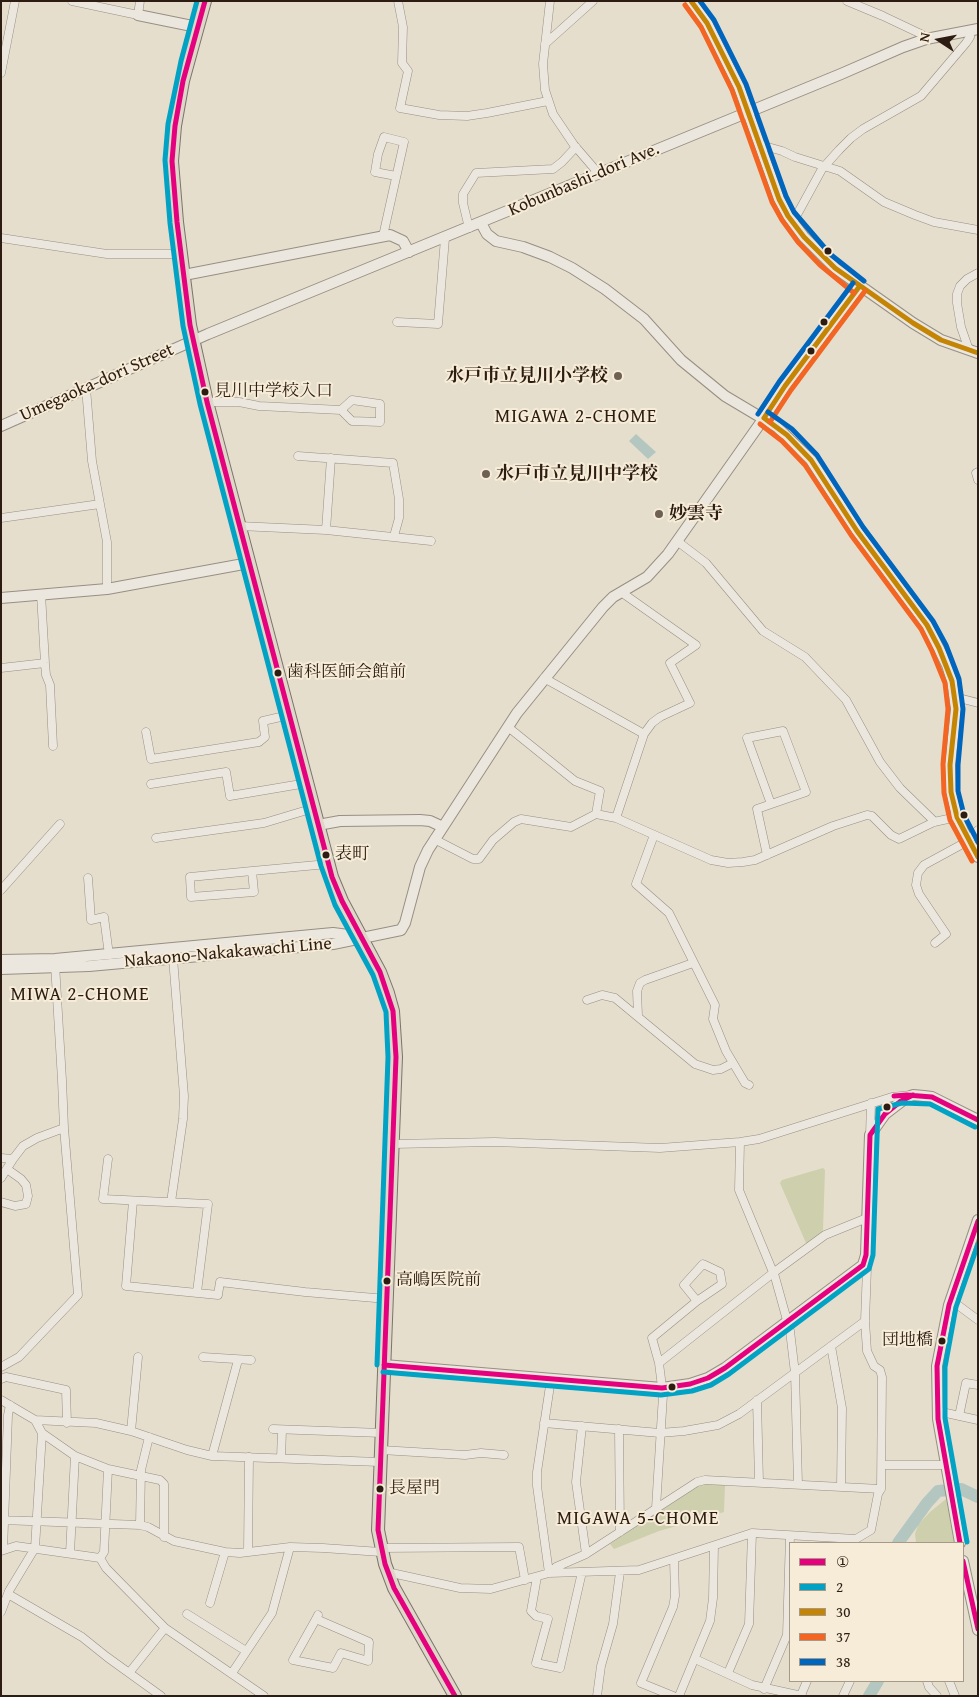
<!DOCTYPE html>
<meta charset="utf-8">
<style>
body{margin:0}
#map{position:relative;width:979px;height:1697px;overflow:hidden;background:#e6decc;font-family:"Gentium Book Plus",serif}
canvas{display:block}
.frame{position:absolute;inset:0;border:2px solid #2d1c12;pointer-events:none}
.legend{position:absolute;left:789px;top:1542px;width:175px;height:140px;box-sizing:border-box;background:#f6ecd7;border:1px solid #a69988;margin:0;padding:6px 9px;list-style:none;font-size:15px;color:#2d1c12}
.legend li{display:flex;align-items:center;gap:10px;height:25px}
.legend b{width:25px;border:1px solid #a69988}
.north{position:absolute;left:914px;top:15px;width:50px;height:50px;-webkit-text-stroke:4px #f6ecd7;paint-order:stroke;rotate:281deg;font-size:14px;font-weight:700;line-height:20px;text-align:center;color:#2d1c12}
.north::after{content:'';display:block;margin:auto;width:18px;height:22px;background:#2d1c12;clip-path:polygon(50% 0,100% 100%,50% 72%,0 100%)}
</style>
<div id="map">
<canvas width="979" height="1697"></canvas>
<div class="frame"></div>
<ul class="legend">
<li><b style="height:6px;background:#e5007d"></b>①</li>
<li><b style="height:6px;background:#02a2c5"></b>2</li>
<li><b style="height:6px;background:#c48404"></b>30</li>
<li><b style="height:6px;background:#f26522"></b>37</li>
<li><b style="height:6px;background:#0065bd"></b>38</li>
</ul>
<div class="north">N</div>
</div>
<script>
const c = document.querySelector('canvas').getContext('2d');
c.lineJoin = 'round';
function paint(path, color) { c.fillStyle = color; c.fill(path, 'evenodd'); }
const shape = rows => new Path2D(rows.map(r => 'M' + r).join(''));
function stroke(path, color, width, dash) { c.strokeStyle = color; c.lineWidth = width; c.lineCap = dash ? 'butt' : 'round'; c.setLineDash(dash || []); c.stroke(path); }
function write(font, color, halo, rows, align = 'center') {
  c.font = font + ' "Gentium Book Plus","Noto Serif JP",serif'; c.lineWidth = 4; c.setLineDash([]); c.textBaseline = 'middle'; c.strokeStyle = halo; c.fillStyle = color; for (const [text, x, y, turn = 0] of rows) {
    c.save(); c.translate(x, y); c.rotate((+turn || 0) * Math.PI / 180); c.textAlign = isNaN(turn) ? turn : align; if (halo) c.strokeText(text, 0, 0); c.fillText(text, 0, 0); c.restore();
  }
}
const green = shape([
 [823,1168,825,1170,823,1230,821,1234,809,1243,806,1243,780,1183,782,1180],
 [705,1484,725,1485,724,1512,659,1531,614,1549,610,1544,697,1486],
 [946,1499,954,1543,916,1543,915,1534,918,1525,930,1512]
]);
const water = shape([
 [636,434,656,452,648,459,629,441]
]);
const river = shape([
 [898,1543,927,1503,938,1491,961,1489,978,1497],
 [869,1696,878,1681]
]);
const minor = shape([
 [72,1,138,15,140,1],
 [398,1,403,27,402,63,408,71,400,108,439,115,467,116,487,113,548,101],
 [550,1,543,64,545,90,553,114,574,145,599,174],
 [847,1,883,16,921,34,926,39],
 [545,44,593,1],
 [1,73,15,1],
 [761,145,782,151,795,157,840,171,884,202,915,215,934,222,978,230],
 [793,222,822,169,839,150,851,138,863,129,921,96,966,43,970,37,971,30],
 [469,228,463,203,463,194,476,173,553,169,562,162,576,147],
 [383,236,404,142,384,137,378,154,375,172,396,176],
 [1,238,107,254,181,254],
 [397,322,438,324,445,238],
 [969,350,961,327,957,303,957,294,960,286,967,279,978,273],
 [86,388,92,461,107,542,107,589],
 [207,402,239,402,259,406,341,410,352,421,380,422,380,404,352,400,341,410],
 [298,456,393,463,399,499,399,518,394,536],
 [978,472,976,473,978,480],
 [1,518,100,504],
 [239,526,326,530,431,541],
 [326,530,331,458],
 [677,541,706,563,763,631,805,657,846,700,880,762,900,788,935,822],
 [41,594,45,663,46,675,50,685,53,746],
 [1,668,45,663],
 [544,678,644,734],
 [955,697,978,703],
 [508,727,575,781,600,791,596,814],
 [146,732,151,759,259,742,265,737,263,721,289,715],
 [151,784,226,772,230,796,307,783],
 [616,818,644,734,652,723,660,717,690,703,670,663,696,645,621,592],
 [654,835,636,884,669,913,715,1005,713,1019,726,1051,745,1083,749,1085],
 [156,838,264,823,314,808],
 [434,839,473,859,479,859,493,840,514,822,521,819,571,827,596,814,616,818,711,860,728,863,743,862,755,860,833,826,867,815,872,816,891,835,899,839,934,822,957,817],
 [767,855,757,809,806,792,783,731,747,738,771,804],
 [252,871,254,892,191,897,190,877,252,871,328,864],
 [88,878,91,920,104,917,109,955],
 [1,890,60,824],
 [935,943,946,934,919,894,916,885,918,873,924,865,968,841,978,830],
 [587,1000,602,995,615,998,695,1064,713,1070,721,1069,733,1063],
 [638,1016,637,991,640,983,645,980,693,963],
 [870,1135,871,1103],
 [740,1142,739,1190,775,1277,790,1331,795,1373,798,1484],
 [393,1144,495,1142,660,1148,740,1142,759,1139,892,1097,911,1095],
 [1,1158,13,1159],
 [108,1159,103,1199,208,1204,197,1292],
 [1,1178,13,1159,23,1146,37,1138,64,1128],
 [133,1201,126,1286,218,1295,220,1282,305,1292,387,1299],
 [1,1202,15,1206,26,1204,28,1196,26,1185,21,1179,7,1169],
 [171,1202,183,1119,184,1096,173,958],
 [951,1300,978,1320],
 [831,1346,842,1408,841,1487],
 [203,1357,251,1360],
 [659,1363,773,1273,825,1235,867,1218],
 [1,1367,19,1357,78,1295,64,1128,62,1080,55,964],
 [1,1379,6,1377,66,1390,67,1423],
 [1,1400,35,1420,96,1423,131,1431,187,1450,212,1456,380,1462],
 [757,1400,759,1482],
 [937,1411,978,1420],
 [959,1416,966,1383,978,1385],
 [35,1420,42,1433,75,1456,108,1469,160,1480,164,1484,164,1537],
 [544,1423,660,1433,684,1431,718,1425,739,1414,865,1321],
 [582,1426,576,1482,586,1554],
 [273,1429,382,1433],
 [619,1429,620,1532],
 [131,1431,138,1357],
 [381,1450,465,1455,481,1453,504,1455],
 [212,1456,238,1360],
 [281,1458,282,1430],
 [882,1465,945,1465],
 [656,1508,663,1395,659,1363,652,1338,697,1301,722,1284,720,1272,703,1264,684,1285,697,1301],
 [1,1520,140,1525,148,1527,174,1541,225,1552,240,1553,290,1547,323,1548,381,1552],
 [140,1525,141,1470,149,1437],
 [380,1548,519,1547,525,1580],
 [3,1550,8,1415,10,1405],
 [1,1551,16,1546,100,1558,106,1568,165,1628,264,1696],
 [248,1552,249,1457],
 [70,1553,75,1456],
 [100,1558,104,1552,108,1469],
 [387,1572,460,1588,491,1589,549,1573,639,1570,752,1533,856,1539,871,1530,878,1494,881,1489,882,1377,880,1370,874,1366,867,1351,865,1321,867,1268,863,1265],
 [549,1573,556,1567,586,1554,697,1482,705,1480,881,1489],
 [549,1573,537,1486,537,1472,551,1379],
 [537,1577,531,1611,536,1616,548,1619,536,1663,560,1668,582,1572],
 [8,1594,82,1637,107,1657,161,1696],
 [210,1603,225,1552],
 [1,1612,9,1591,35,1548,42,1433],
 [187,1614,246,1651],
 [316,1619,369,1642,368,1661,341,1653,333,1668,293,1660,316,1619,318,1615],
 [695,1659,752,1685,802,1696],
 [129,1673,165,1628],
 [232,1673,272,1613,290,1547],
 [728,1673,749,1624,752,1533],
 [927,1681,929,1687,937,1696],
 [949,1681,955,1696],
 [764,1689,787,1635,790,1536],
 [801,1695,807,1681],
 [597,1696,601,1666,613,1624,620,1572],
 [673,1696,641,1683,673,1607,675,1596,674,1559],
 [679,1696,710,1621,713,1598,714,1546],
 [843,1696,850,1681]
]);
const tertiary = shape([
 [691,1,707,23,739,87,779,199,788,216,804,237,835,268,913,323,941,340,978,353],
 [138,15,197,27],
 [481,223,487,234,496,241,523,247,550,257,572,268,605,289,644,319,681,360,725,396,777,427,811,460,857,531,927,625,947,665,952,681,956,709,950,765,951,792,957,817,963,831,978,857],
 [184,275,390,235,403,241,409,252],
 [1,426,208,334,841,74,903,47,926,39,978,29],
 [1,598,107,589,249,563],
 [318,825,340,821,420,820,430,821,443,827],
 [1,960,55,959,333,933,356,936],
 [1,969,89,966,333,944,401,930,405,923,420,867,428,850,517,713,603,607,613,597,647,577,668,554,764,418,785,386,859,287],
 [384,1365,662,1388,690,1384,708,1378,725,1368,863,1265,866,1255,870,1135,885,1114,906,1098,913,1095,924,1096,932,1097,978,1120],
 [960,1543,938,1419,937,1366,949,1305,978,1220],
 [963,1561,978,1630]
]);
const primary = shape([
 [205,1,183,81,175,126,172,161,177,222,190,325,207,402,332,877,342,901,380,972,388,993,393,1011,396,1057,378,1530,385,1564,394,1588,455,1696]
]);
const bus1 = shape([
 [205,1,183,81,175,126,172,161,177,222,190,325,207,402,332,877,342,901,380,972,393,1011,396,1057,378,1530,385,1564,394,1588,455,1696],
 [894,1096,907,1095,932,1097,978,1120],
 [384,1365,662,1388,690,1384,708,1378,725,1368,863,1265,866,1255,870,1135,885,1114,901,1101,913,1095],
 [960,1543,938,1419,937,1366,949,1305,978,1221],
 [963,1561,978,1629]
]);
const bus2 = shape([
 [197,1,181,61,168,124,165,160,170,223,183,326,200,404,321,866,335,905,373,975,386,1012,388,1057,377,1365],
 [383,1372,661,1395,692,1391,711,1385,729,1374,869,1269,873,1255,878,1109,902,1103,930,1104,975,1127],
 [967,1542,945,1418,945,1367,956,1307,978,1244]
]);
const bus3 = shape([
 [691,1,707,23,739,87,779,199,788,216,804,237,835,268,913,323,941,340,978,353],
 [764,418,787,435,811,460,857,531,927,625,939,648,952,681,956,709,950,765,951,792,957,817,978,857],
 [764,418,785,386,859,287]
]);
const bus4 = shape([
 [685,5,701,27,732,90,772,202,782,220,798,242,820,265,854,293],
 [770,422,791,390,865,291],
 [760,424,782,441,805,465,851,535,921,629,932,651,945,683,948,709,943,764,944,793,950,820,972,861]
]);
const bus5 = shape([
 [700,1,714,20,746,84,786,196,794,212,830,254,864,281],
 [768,412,792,429,817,455,863,527,933,621,946,645,959,679,963,709,958,765,958,791,964,815,978,842],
 [758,414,779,382,853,283]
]);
const markers = [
 [828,251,4.5,"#2d1c12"],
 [824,322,4.5,"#2d1c12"],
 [811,351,4.5,"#2d1c12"],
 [618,376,5,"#6e6053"],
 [205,392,4.5,"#2d1c12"],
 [486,474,5,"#6e6053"],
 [659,514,5,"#6e6053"],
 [278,673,4.5,"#2d1c12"],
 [964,815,4.5,"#2d1c12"],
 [326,855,4.5,"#2d1c12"],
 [887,1107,4.5,"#2d1c12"],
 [387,1281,4.5,"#2d1c12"],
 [942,1341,4.5,"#2d1c12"],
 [672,1387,4.5,"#2d1c12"],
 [380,1489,4.5,"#2d1c12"]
];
const busNames = [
 ["見川中学校入口",214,392],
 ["歯科医師会館前",287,673],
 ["表町",335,855],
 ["高嶋医院前",396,1281],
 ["団地橋",933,1341,"right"],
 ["長屋門",389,1489]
];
const streetNames = [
 ["Kobunbashi-dori Ave.",584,180,-23],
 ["Umegaoka-dori Street",97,383,-24],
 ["Nakaono-Nakakawachi Line",228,953,-5]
];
const poiNames = [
 ["水戸市立見川小学校",608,376,"right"],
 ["水戸市立見川中学校",496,474],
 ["妙雲寺",669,514]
];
const neighbourhoodNames = [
 ["MIGAWA 2-CHOME",576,417],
 ["MIWA 2-CHOME",80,995],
 ["MIGAWA 5-CHOME",638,1519]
];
paint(green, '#cdcfad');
paint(water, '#b3c6c0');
stroke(river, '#b3c6c0', 12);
stroke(minor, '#968f83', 9);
stroke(tertiary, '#968f83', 12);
stroke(primary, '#7b746b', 14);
stroke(minor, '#ebe6de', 8);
stroke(tertiary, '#ebe6de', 10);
stroke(primary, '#ded6c9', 12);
stroke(bus1, '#e5007d', 5);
stroke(bus2, '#02a2c5', 5);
stroke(bus3, '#c48404', 5);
stroke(bus4, '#f26522', 5);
stroke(bus5, '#0065bd', 5);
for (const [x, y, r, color] of markers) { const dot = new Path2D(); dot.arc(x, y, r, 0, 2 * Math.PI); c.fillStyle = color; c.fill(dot); stroke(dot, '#f6ecd7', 2); }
write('17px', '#2d1c12', '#f6ecd7', busNames, 'left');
write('18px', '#2d1c12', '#f6ecd7', streetNames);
write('bold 18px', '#2d1c12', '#f6ecd7', poiNames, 'left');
c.letterSpacing = '1px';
write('19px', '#2d1c12', '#f6ecd7', neighbourhoodNames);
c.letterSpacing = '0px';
</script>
